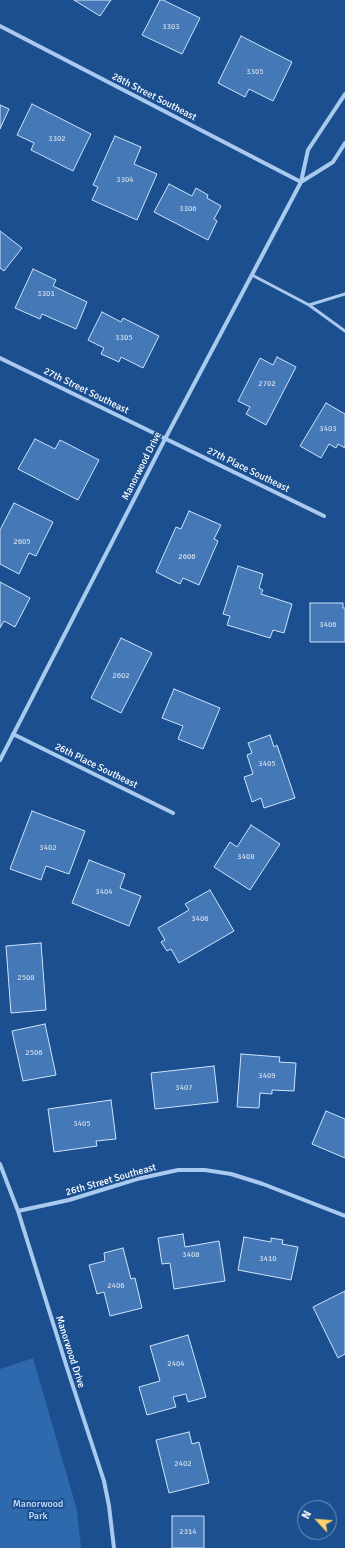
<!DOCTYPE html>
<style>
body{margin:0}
#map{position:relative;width:345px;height:1548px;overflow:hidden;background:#1b4f8f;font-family:Signika,sans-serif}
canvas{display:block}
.north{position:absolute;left:297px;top:1500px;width:40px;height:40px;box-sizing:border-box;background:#1b4f8f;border:1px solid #7695bc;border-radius:50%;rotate:296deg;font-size:11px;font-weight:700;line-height:16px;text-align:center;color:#fff}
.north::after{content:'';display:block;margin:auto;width:14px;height:18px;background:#ffd166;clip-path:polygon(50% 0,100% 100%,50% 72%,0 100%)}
</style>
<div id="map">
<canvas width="345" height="1548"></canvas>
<div class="north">N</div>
</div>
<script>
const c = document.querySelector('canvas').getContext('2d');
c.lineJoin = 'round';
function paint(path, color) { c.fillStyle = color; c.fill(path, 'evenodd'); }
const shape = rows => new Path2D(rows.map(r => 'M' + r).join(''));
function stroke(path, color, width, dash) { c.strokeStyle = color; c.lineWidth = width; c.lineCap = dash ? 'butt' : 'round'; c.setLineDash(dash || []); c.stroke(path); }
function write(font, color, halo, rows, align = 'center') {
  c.font = font + ' Signika,sans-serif'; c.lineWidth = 4; c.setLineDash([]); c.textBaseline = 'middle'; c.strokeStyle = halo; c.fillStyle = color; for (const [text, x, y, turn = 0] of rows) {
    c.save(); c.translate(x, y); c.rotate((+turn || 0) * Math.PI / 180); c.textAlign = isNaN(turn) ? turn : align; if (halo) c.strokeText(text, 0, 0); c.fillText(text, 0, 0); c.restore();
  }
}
const green = shape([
 [33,1358,77,1510,81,1548,0,1548,0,1369]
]);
const building = shape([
 [74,0,111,0,100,16,74,0],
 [160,0,163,0,200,18,182,54,142,35,160,0],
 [241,36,292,62,273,101,249,89,245,97,218,83,241,36],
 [32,104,91,134,73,171,31,150,34,143,17,135,32,104],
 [0,105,9,109,0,129,0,105],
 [115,136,141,147,134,164,157,174,137,220,92,200,98,187,93,185,115,136],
 [169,184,192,196,196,188,208,195,207,198,221,206,214,219,217,221,208,240,154,212,169,184],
 [0,231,22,248,4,271,0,268,0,231],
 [33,269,56,280,53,286,87,302,76,329,42,314,40,319,15,308,33,269],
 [102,312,121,322,123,318,159,336,143,368,121,357,119,362,101,354,104,348,88,340,102,312],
 [277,357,296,367,266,425,246,414,250,407,238,401,260,358,273,365,277,357],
 [326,403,345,414,345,448,338,444,336,448,329,444,321,458,300,446,326,403],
 [35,439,55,449,60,440,99,460,78,500,18,469,35,439],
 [14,503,53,522,36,556,29,553,19,574,0,564,0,530,14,503],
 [189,511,221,525,214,539,218,541,199,585,183,578,180,584,156,572,176,527,181,529,189,511],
 [238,566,263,574,259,588,263,590,261,594,292,604,284,633,273,630,270,638,227,625,230,616,223,614,238,566],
 [0,582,30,598,15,627,4,621,0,628,0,582],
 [310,603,343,603,343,608,345,608,345,642,310,642,310,603],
 [121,638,152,653,121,713,91,698,121,638],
 [174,689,220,708,203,749,178,739,183,726,162,718,174,689],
 [270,735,274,747,277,745,295,798,264,808,261,798,252,802,244,777,253,774,247,755,252,753,248,743,270,735],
 [32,811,85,831,69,874,46,866,41,880,10,869,32,811],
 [251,825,280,844,250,890,214,867,230,842,237,847,251,825],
 [89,860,125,874,120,888,141,896,129,926,72,903,89,860],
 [210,890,234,931,179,963,171,949,167,951,161,942,165,940,158,928,189,910,185,904,210,890],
 [41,943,46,1010,11,1013,6,946,41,943],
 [45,1024,56,1075,23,1081,12,1031,45,1024],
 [241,1054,280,1057,279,1062,296,1063,294,1091,272,1090,272,1094,260,1093,259,1108,237,1107,241,1054],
 [214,1066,218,1102,155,1109,151,1073,214,1066],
 [111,1100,116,1139,96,1141,97,1146,54,1152,48,1109,111,1100],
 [326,1111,345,1119,345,1158,312,1144,326,1111],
 [183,1234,185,1247,219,1241,225,1281,174,1289,170,1263,162,1264,158,1238,183,1234],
 [244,1237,271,1242,271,1238,283,1240,282,1244,298,1247,291,1280,238,1270,244,1237],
 [123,1248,131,1279,135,1278,142,1308,110,1316,104,1292,97,1294,89,1265,105,1261,104,1253,123,1248],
 [345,1291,345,1354,338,1358,313,1307,345,1291],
 [188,1335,206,1397,188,1402,186,1394,173,1397,176,1407,147,1415,139,1387,160,1381,150,1346,188,1335],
 [189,1432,192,1444,199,1442,209,1483,169,1493,156,1440,189,1432],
 [172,1516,204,1516,204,1548,172,1548,172,1516]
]);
const lane = shape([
 [252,275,309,305,345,331],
 [309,305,345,294]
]);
const street = shape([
 [0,26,301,182],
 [301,182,333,162,345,143],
 [0,358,324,516],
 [13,734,173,813],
 [0,760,165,439,301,182,308,150,345,94],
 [0,1164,18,1211,68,1371,104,1481,109,1506,114,1548],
 [18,1211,69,1200,137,1179,178,1170,205,1170,231,1174,263,1184,345,1216]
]);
const numberNames = [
 ["3303",171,27],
 ["3305",255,72],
 ["3302",57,139],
 ["3304",125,180],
 ["3306",188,209],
 ["3303",46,294],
 ["3305",124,338],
 ["2702",267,384],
 ["3403",328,429],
 ["2605",22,542],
 ["2606",187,557],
 ["3406",328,625],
 ["2602",121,676],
 ["3405",267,764],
 ["3402",48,848],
 ["3408",246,857],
 ["3404",104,892],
 ["3406",200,919],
 ["2508",26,978],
 ["2506",34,1053],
 ["3409",267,1076],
 ["3407",184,1088],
 ["3405",82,1124],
 ["3408",191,1255],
 ["3410",268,1259],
 ["2406",116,1286],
 ["2404",176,1364],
 ["2402",183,1464],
 ["2314",188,1532]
];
const streetNames = [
 ["28th Street Southeast",154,97,27],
 ["27th Street Southeast",86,391,26],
 ["Manorwood Drive",142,466,-63],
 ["27th Place Southeast",248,470,26],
 ["26th Place Southeast",96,766,26],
 ["26th Street Southeast",111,1180,-16],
 ["Manorwood Drive",70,1352,72]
];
const parkNames = [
 ["Manorwood",38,1504],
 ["Park",38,1516]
];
paint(green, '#2e69ad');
paint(building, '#4478b7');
stroke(building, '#cfe3fa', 1);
stroke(lane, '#a9c9ee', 3);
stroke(street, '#a9c9ee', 4);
write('8px', '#d0dded', null, numberNames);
write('10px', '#fff', '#1b4f8f', streetNames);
write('10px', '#cfe3fa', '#1b4f8f', parkNames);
</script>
